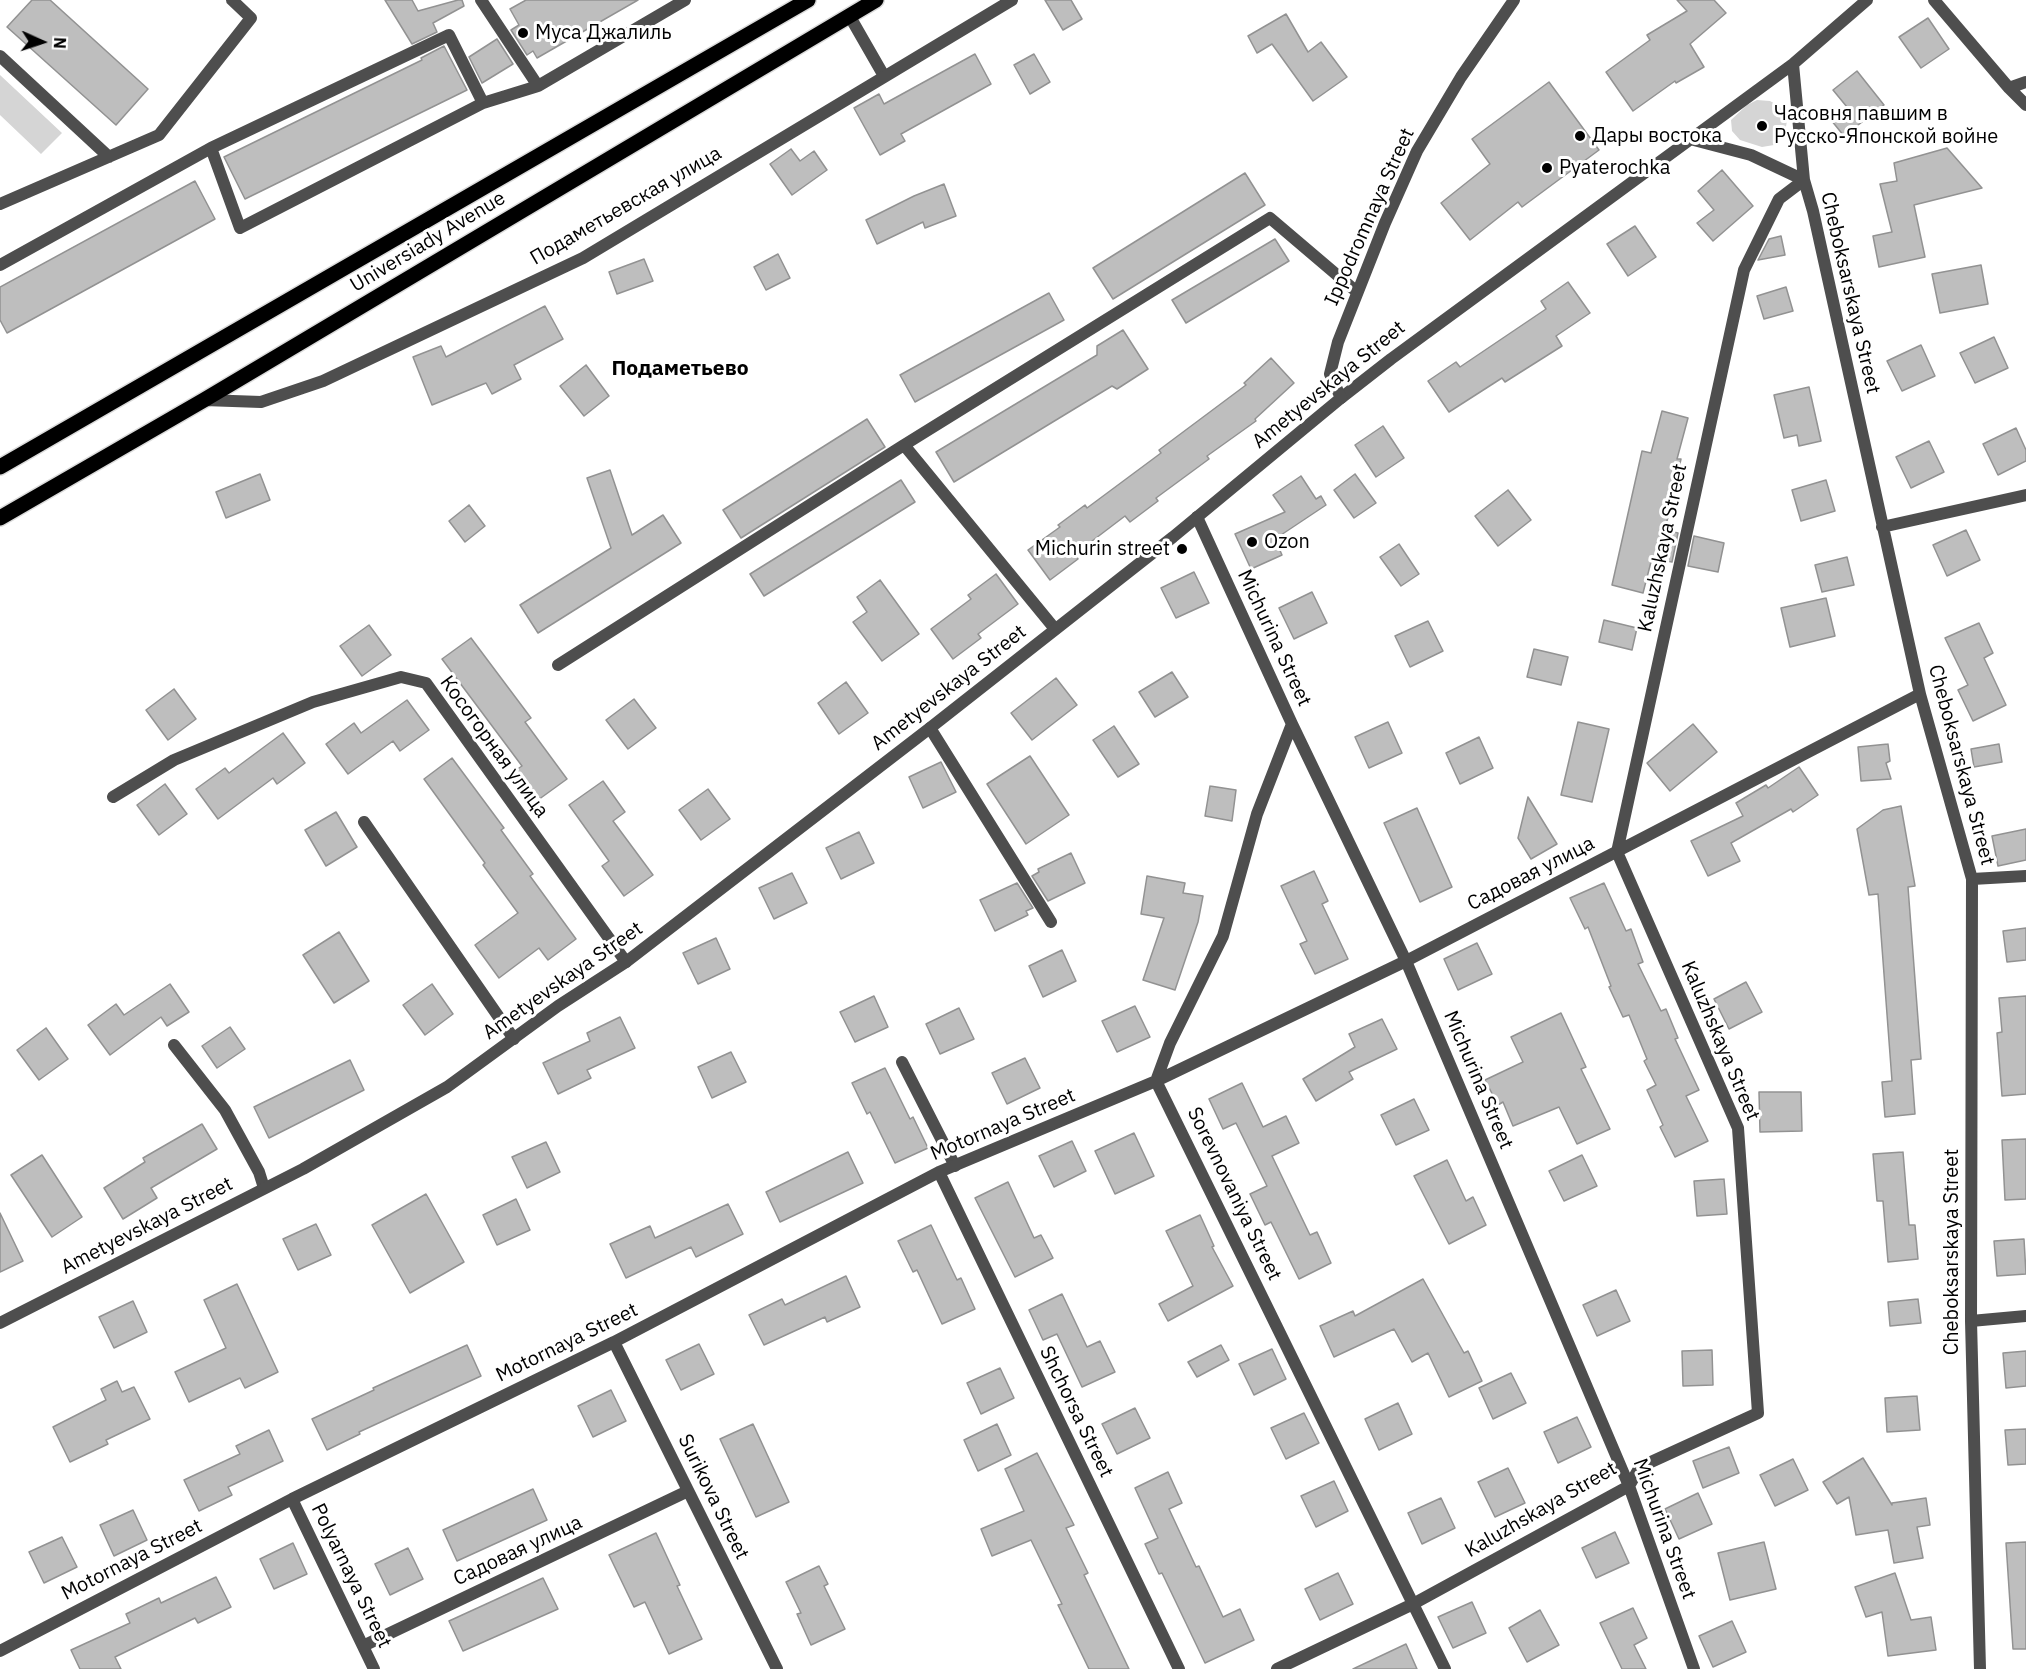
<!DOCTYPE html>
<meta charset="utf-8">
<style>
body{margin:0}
#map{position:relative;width:2026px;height:1669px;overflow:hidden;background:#fff;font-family:"IBM Plex Sans",sans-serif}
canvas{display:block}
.north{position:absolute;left:12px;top:12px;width:60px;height:60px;-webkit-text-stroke:4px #fff;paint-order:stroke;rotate:93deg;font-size:16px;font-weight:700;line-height:24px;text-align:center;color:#000}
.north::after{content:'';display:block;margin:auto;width:21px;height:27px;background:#000;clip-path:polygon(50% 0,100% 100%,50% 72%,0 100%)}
</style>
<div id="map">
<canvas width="2026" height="1669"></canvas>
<div class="north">N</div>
</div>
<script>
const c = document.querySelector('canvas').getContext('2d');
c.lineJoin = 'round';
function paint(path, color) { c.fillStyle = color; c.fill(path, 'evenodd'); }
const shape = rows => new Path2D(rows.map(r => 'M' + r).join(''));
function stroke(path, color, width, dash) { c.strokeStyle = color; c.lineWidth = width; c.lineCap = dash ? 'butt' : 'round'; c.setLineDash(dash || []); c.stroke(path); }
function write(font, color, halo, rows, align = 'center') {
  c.font = font + ' "IBM Plex Sans",sans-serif'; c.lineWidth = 6; c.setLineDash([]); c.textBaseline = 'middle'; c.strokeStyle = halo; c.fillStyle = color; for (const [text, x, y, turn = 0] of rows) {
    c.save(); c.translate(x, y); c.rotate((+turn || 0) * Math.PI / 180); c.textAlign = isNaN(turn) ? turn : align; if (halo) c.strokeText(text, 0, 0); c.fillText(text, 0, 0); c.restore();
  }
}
const green = shape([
 [0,75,62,133,41,154,0,115],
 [1757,100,1770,101,1779,106,1784,111,1787,121,1785,132,1774,145,1762,147,1740,140,1732,131,1731,120,1747,105]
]);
const building = shape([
 [32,0,50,0,148,89,116,125,7,27,32,0],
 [385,0,412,0,418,11,458,0,462,0,464,6,433,23,437,32,412,44,385,0],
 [526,0,638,0,537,58,533,51,527,55,511,30,519,25,510,9,526,0],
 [1045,0,1071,0,1082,19,1063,30,1045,0],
 [1677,0,1714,0,1726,13,1690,44,1704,67,1676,83,1675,81,1633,111,1606,72,1650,40,1647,35,1687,11,1677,0],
 [1286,14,1308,52,1321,42,1347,77,1313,101,1272,44,1257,53,1248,36,1286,14],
 [1928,18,1949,49,1921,68,1899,37,1928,18],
 [497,39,513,64,482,83,469,57,497,39],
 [444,46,467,90,245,199,224,157,422,60,421,58,444,46],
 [975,54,991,84,901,134,905,141,880,155,854,108,879,94,884,104,975,54],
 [1034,54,1050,82,1030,94,1014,65,1034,54],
 [1857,71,1884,105,1844,136,1831,120,1847,107,1833,90,1857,71],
 [1549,82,1599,150,1522,207,1518,202,1470,240,1441,203,1490,164,1472,139,1549,82],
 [1947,148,1982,188,1914,205,1925,257,1879,267,1873,236,1892,232,1880,184,1897,181,1894,163,1947,148],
 [791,149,800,161,814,151,827,170,792,195,770,164,791,149],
 [1722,170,1753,206,1713,241,1697,223,1714,210,1698,191,1722,170],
 [1245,173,1265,205,1113,299,1093,268,1245,173],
 [195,181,215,219,7,333,0,320,0,287,195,181],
 [944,184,956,216,925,228,923,222,877,244,866,220,914,196,944,184],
 [1635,226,1656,257,1628,276,1607,244,1635,226],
 [1781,236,1785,255,1758,260,1769,239,1781,236],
 [1275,239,1289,261,1186,323,1172,300,1275,239],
 [778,254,790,278,766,290,754,267,778,254],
 [644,259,653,281,617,294,609,272,644,259],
 [1981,265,1988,304,1940,313,1932,274,1981,265],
 [1568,282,1590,313,1556,336,1562,346,1505,382,1502,378,1449,412,1428,381,1456,362,1460,367,1546,309,1541,301,1568,282],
 [1786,287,1793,311,1764,319,1757,296,1786,287],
 [1049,293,1064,320,915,402,900,375,1049,293],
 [545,306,563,339,514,365,521,379,492,394,486,383,432,405,413,357,441,346,446,357,545,306],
 [1123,330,1148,369,1117,389,1112,386,954,482,936,452,1097,355,1097,346,1123,330],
 [1994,337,2008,368,1975,383,1960,353,1994,337],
 [1921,345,1935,376,1902,391,1887,361,1921,345],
 [1271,358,1294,383,1255,419,1256,421,1207,456,1209,459,1156,498,1158,501,1130,522,1125,516,1075,554,1078,559,1050,580,1028,550,1060,527,1058,525,1085,505,1087,508,1161,453,1159,450,1246,385,1244,383,1271,358],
 [586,365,609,396,584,416,560,386,586,365],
 [1809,387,1821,441,1799,446,1797,435,1784,438,1774,395,1809,387],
 [1662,411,1688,418,1677,459,1681,459,1665,530,1678,533,1672,562,1652,558,1643,593,1612,585,1642,451,1651,453,1662,411],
 [867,419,885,447,741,538,723,510,867,419],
 [1383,426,1404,458,1376,477,1355,445,1383,426],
 [2016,428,2026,450,2026,461,1998,475,1983,444,2016,428],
 [1929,441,1944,472,1911,488,1896,457,1929,441],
 [610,470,632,535,663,515,681,543,538,633,520,605,611,548,587,478,610,470],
 [260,474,270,500,226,518,216,492,260,474],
 [1355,474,1376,503,1354,518,1334,490,1355,474],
 [1301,476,1316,499,1321,496,1326,505,1275,539,1282,555,1251,569,1235,534,1285,512,1273,495,1301,476],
 [901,480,915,502,764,596,750,574,901,480],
 [1826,480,1835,511,1801,521,1792,490,1826,480],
 [1508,490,1531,520,1498,546,1475,516,1508,490],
 [469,505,485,526,465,542,449,521,469,505],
 [1966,530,1980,560,1947,576,1933,545,1966,530],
 [1694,536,1724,543,1718,572,1688,566,1694,536],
 [1399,544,1419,574,1401,586,1380,557,1399,544],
 [1847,557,1854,585,1822,592,1815,565,1847,557],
 [1194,572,1209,603,1176,618,1161,588,1194,572],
 [996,574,1018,604,978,634,981,638,953,659,931,629,971,599,968,595,996,574],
 [880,580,919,634,882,661,853,622,867,612,857,597,880,580],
 [1312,592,1327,623,1294,639,1279,608,1312,592],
 [1826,598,1835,636,1790,647,1781,608,1826,598],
 [1604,620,1637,628,1632,650,1599,642,1604,620],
 [1428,621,1443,651,1410,667,1395,636,1428,621],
 [1979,623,1993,653,1984,658,2006,705,1973,721,1958,690,1968,685,1945,638,1979,623],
 [369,625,391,655,362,676,340,646,369,625],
 [471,638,531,718,525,722,567,779,538,800,516,770,522,766,442,659,471,638],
 [1534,649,1568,657,1561,685,1527,677,1534,649],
 [1172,672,1188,697,1155,717,1139,692,1172,672],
 [1056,678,1077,705,1032,740,1011,713,1056,678],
 [846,682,868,713,839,734,818,703,846,682],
 [174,689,196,719,168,740,146,710,174,689],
 [634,699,656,728,628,749,606,720,634,699],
 [407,700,429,730,400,751,393,741,348,774,326,744,354,723,361,733,407,700],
 [1388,722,1402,753,1369,768,1355,737,1388,722],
 [1578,722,1609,729,1592,802,1561,795,1578,722],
 [1693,724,1717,752,1670,791,1647,763,1693,724],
 [1114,726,1139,764,1118,777,1093,740,1114,726],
 [283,733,305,763,277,784,273,778,218,819,196,789,225,768,229,773,283,733],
 [1479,737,1493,768,1460,784,1446,753,1479,737],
 [1888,744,1890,761,1886,763,1891,779,1861,781,1858,747,1888,744],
 [1999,744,2002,762,1974,767,1971,749,1999,744],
 [1030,756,1069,815,1026,844,987,784,1030,756],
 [452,758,504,828,501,830,533,874,530,876,576,939,548,960,539,948,499,978,475,945,518,913,483,865,485,863,424,779,452,758],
 [941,762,956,792,923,808,909,777,941,762],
 [1799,767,1818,795,1793,812,1791,809,1731,843,1740,861,1708,876,1691,841,1743,816,1736,803,1766,785,1768,788,1799,767],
 [603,781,625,812,613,821,653,875,624,896,602,866,609,861,569,805,603,781],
 [165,784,187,814,159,835,137,805,165,784],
 [1210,786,1236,790,1232,821,1205,816,1210,786],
 [708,789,730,819,701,840,679,810,708,789],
 [1528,797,1557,844,1531,859,1518,838,1528,797],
 [1901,806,1915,886,1908,887,1921,1059,1911,1060,1915,1114,1885,1117,1882,1082,1892,1081,1878,894,1869,895,1857,829,1883,810,1901,806],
 [1417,808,1452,887,1420,902,1384,823,1417,808],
 [336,812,357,847,326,866,305,830,336,812],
 [2026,829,2026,860,1998,866,1992,836,2026,829],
 [859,832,874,863,841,879,826,848,859,832],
 [1071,853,1085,883,1048,901,1032,876,1039,872,1038,869,1071,853],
 [1314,871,1328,901,1322,904,1348,959,1315,974,1300,944,1307,941,1281,886,1314,871],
 [792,873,807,903,774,919,759,888,792,873],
 [1147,876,1185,883,1183,893,1203,896,1198,922,1175,990,1143,980,1164,918,1141,914,1147,876],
 [1017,883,1033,908,1026,911,1028,915,995,931,980,900,1017,883],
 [1604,883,1626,931,1631,929,1643,962,1638,964,1661,1011,1666,1009,1678,1038,1675,1039,1699,1090,1686,1096,1708,1141,1675,1157,1660,1127,1663,1125,1647,1090,1656,1085,1644,1061,1647,1059,1629,1015,1623,1017,1609,987,1611,986,1588,927,1585,929,1570,898,1604,883],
 [2026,928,2026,960,2007,962,2003,931,2026,928],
 [339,932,369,981,334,1003,303,955,339,932],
 [716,938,730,969,698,984,683,953,716,938],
 [1477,943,1492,974,1458,990,1444,959,1477,943],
 [1062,950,1076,981,1043,997,1029,966,1062,950],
 [1746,982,1762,1012,1729,1029,1714,999,1746,982],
 [170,984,189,1012,167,1026,161,1017,110,1055,88,1025,116,1004,124,1015,170,984],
 [432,984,453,1014,425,1035,403,1005,432,984],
 [874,996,888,1027,855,1042,840,1012,874,996],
 [2026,996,2026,1094,2002,1096,1997,1033,2002,1032,1999,998,2026,996],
 [1135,1006,1150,1037,1117,1052,1102,1021,1135,1006],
 [959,1008,974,1039,940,1054,926,1024,959,1008],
 [1561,1013,1586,1067,1581,1069,1610,1129,1577,1144,1559,1107,1513,1126,1503,1102,1498,1105,1485,1080,1523,1062,1511,1037,1561,1013],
 [620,1017,635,1048,587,1070,591,1078,558,1094,543,1063,590,1041,587,1033,620,1017],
 [1382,1019,1397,1049,1349,1072,1353,1079,1316,1101,1303,1079,1355,1047,1349,1034,1382,1019],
 [230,1027,245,1049,217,1068,202,1046,230,1027],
 [46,1028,68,1059,39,1080,17,1050,46,1028],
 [731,1052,746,1082,712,1098,698,1067,731,1052],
 [1025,1058,1040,1088,1007,1104,992,1073,1025,1058],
 [350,1060,364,1090,269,1138,254,1107,350,1060],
 [885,1068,910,1119,913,1117,928,1148,895,1163,870,1112,867,1114,852,1083,885,1068],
 [1242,1083,1263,1127,1286,1116,1299,1143,1272,1156,1310,1235,1317,1232,1331,1263,1299,1279,1271,1222,1265,1225,1250,1194,1267,1186,1236,1123,1223,1129,1209,1099,1242,1083],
 [1759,1092,1801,1092,1802,1131,1760,1132,1759,1092],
 [1414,1099,1429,1130,1396,1145,1381,1115,1414,1099],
 [202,1124,217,1149,151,1188,157,1198,123,1219,104,1188,145,1162,143,1158,202,1124],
 [1134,1133,1154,1176,1115,1194,1095,1151,1134,1133],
 [2026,1139,2026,1199,2005,1200,2002,1140,2026,1139],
 [1072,1141,1086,1171,1054,1187,1039,1156,1072,1141],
 [546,1142,560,1172,527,1188,512,1157,546,1142],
 [848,1152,863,1183,780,1222,766,1192,848,1152],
 [1903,1152,1909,1225,1915,1225,1918,1259,1888,1262,1883,1201,1877,1201,1873,1154,1903,1152],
 [42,1155,82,1217,52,1237,11,1175,42,1155],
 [1582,1155,1597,1186,1564,1201,1549,1171,1582,1155],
 [1447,1160,1466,1201,1473,1197,1486,1225,1449,1244,1414,1176,1447,1160],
 [1724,1179,1727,1214,1697,1216,1694,1181,1724,1179],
 [1008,1182,1034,1238,1041,1235,1053,1258,1015,1277,975,1198,1008,1182],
 [426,1194,464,1262,410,1293,372,1225,426,1194],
 [516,1199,530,1230,497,1245,483,1215,516,1199],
 [728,1204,743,1234,696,1257,691,1247,626,1278,610,1244,650,1226,655,1238,728,1204],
 [0,1213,23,1261,0,1272,0,1213],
 [1200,1215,1214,1246,1212,1247,1233,1286,1168,1321,1159,1304,1193,1286,1166,1231,1200,1215],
 [316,1224,331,1255,298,1270,283,1239,316,1224],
 [931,1225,957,1280,961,1278,975,1309,942,1324,917,1270,913,1272,898,1241,931,1225],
 [2024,1239,2026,1274,1997,1276,1994,1241,2024,1239],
 [846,1276,860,1307,827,1322,825,1317,764,1345,749,1315,782,1299,785,1305,846,1276],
 [1423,1279,1464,1353,1468,1351,1482,1381,1449,1397,1428,1353,1412,1362,1394,1329,1334,1357,1320,1326,1353,1311,1355,1316,1423,1279],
 [237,1284,278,1372,245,1388,240,1378,189,1402,175,1372,226,1348,204,1300,237,1284],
 [1616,1290,1630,1321,1597,1336,1583,1305,1616,1290],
 [1062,1294,1087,1347,1100,1341,1115,1372,1082,1387,1057,1334,1043,1340,1029,1310,1062,1294],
 [1918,1299,1921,1323,1890,1326,1888,1302,1918,1299],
 [133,1301,147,1332,114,1348,99,1317,133,1301],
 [699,1344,714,1374,681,1390,666,1360,699,1344],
 [467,1345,481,1376,359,1432,360,1434,327,1450,312,1419,374,1390,373,1388,467,1345],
 [1221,1345,1229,1360,1197,1377,1188,1362,1221,1345],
 [1272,1349,1286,1379,1254,1395,1239,1364,1272,1349],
 [1712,1350,1713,1385,1683,1386,1682,1351,1712,1350],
 [2026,1351,2026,1386,2006,1388,2003,1353,2026,1351],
 [1000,1368,1014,1398,981,1414,967,1383,1000,1368],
 [1511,1373,1526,1403,1493,1419,1479,1388,1511,1373],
 [117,1381,122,1392,134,1387,150,1419,106,1440,108,1444,70,1462,53,1427,106,1400,101,1389,117,1381],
 [611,1390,626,1421,593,1437,578,1406,611,1390],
 [1917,1396,1920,1430,1887,1432,1885,1398,1917,1396],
 [1398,1403,1412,1434,1379,1450,1365,1419,1398,1403],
 [1135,1408,1150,1438,1117,1454,1102,1424,1135,1408],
 [1304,1413,1319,1443,1286,1459,1271,1428,1304,1413],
 [1577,1417,1591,1447,1558,1463,1544,1432,1577,1417],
 [753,1424,789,1502,756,1517,720,1439,753,1424],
 [997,1424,1011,1455,978,1471,964,1440,997,1424],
 [2026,1429,2026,1464,2008,1465,2005,1430,2026,1429],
 [269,1430,283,1461,228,1487,232,1495,199,1511,184,1480,240,1454,236,1446,269,1430],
 [1729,1447,1739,1473,1703,1488,1693,1461,1729,1447],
 [1037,1453,1074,1525,1066,1528,1088,1573,1084,1575,1129,1669,1089,1669,1058,1605,1062,1604,1031,1540,992,1556,981,1529,1024,1511,1005,1469,1037,1453],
 [1863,1458,1892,1505,1892,1503,1926,1498,1930,1525,1917,1527,1923,1558,1894,1563,1888,1530,1856,1535,1849,1497,1837,1504,1823,1482,1863,1458],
 [1793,1459,1808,1490,1775,1506,1760,1475,1793,1459],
 [1508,1468,1525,1503,1495,1517,1478,1482,1508,1468],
 [1168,1472,1182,1503,1169,1509,1196,1567,1199,1566,1223,1617,1240,1609,1254,1640,1205,1663,1162,1573,1159,1574,1145,1544,1158,1538,1135,1488,1168,1472],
 [1334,1481,1348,1511,1316,1527,1301,1496,1334,1481],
 [533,1489,547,1520,457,1561,443,1530,533,1489],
 [1698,1493,1712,1524,1679,1539,1665,1509,1698,1493],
 [1441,1498,1455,1528,1422,1544,1408,1513,1441,1498],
 [133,1510,147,1540,114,1556,100,1525,133,1510],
 [1615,1532,1629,1563,1596,1578,1582,1548,1615,1532],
 [656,1533,680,1585,677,1586,702,1639,669,1654,645,1602,634,1607,609,1555,656,1533],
 [62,1537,77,1567,44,1583,29,1552,62,1537],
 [1764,1542,1776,1589,1730,1600,1718,1553,1764,1542],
 [2026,1542,2026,1649,2013,1649,2006,1543,2026,1542],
 [293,1543,307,1574,274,1589,260,1559,293,1543],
 [408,1548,423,1579,390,1595,375,1564,408,1548],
 [819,1566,828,1584,824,1586,845,1629,811,1645,797,1614,801,1613,786,1582,819,1566],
 [1338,1573,1353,1604,1320,1620,1305,1589,1338,1573],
 [1895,1573,1911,1620,1931,1617,1936,1650,1888,1656,1882,1612,1866,1617,1855,1587,1895,1573],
 [216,1577,231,1607,198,1623,195,1618,115,1657,121,1669,80,1669,71,1650,130,1623,126,1614,159,1598,161,1603,216,1577],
 [543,1578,558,1609,463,1651,449,1621,543,1578],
 [1472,1602,1486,1633,1453,1648,1438,1617,1472,1602],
 [1633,1608,1647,1638,1634,1645,1646,1669,1622,1669,1600,1623,1633,1608],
 [1540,1610,1559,1645,1527,1662,1509,1628,1540,1610],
 [1732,1621,1746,1652,1713,1667,1699,1636,1732,1621],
 [1406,1644,1417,1669,1353,1669,1406,1644]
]);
const service = shape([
 [481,0,538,86,685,0],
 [849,15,884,76],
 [0,56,109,157],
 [211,148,240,228,483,103,538,86],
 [0,204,159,135,251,18,232,0],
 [0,265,211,148,449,35,483,103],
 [904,445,1270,218,1357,292],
 [558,665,904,445,1055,629],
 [930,728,1051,922],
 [364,822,514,1039],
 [174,1045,225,1110,259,1172,264,1188],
 [902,1062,955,1166]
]);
const minor = shape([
 [1934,0,2009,88,2026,105],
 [1793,64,1804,180,1813,211,1920,694,1972,879,1971,1321,1980,1669],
 [2009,88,2026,82],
 [1341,398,1391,359,1793,64,1867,0],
 [204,400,261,402,323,381,583,258,1012,0],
 [1197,517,1292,724,1406,961,1629,1486,1694,1669],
 [1882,527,2026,495],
 [1292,724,1257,814,1223,936,1170,1043,1156,1081,1445,1669],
 [113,797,174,760,313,702,401,677,426,683,626,962],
 [1972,879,2026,876],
 [939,1172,1179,1669],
 [1971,1321,2026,1316],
 [614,1342,777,1669],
 [292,1499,374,1669],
 [363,1646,688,1491],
 [0,1651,292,1499,614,1342,939,1172,1156,1081,1406,961,1920,694],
 [1277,1669,1413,1604,1629,1486,1640,1467,1758,1413,1738,1128,1617,852,1744,270,1779,199,1804,180,1751,155,1690,139]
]);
const tertiary = shape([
 [0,1323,303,1169,447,1087,558,1006,626,962,930,728,1173,537,1341,398,1330,374,1338,342,1385,223,1417,151,1461,77,1514,0]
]);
const primary = shape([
 [0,467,808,0],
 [0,518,204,400,876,0]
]);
const markers = [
 [523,33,6,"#000"],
 [1762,126,6,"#000"],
 [1580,136,6,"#000"],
 [1547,168,6,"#000"],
 [1252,542,6,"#000"],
 [1182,549,6,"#000"]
];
const poiNames = [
 ["Муса Джалиль",535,33],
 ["Часовня павшим в",1774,114],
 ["Русско-Японской войне",1774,137],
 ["Дары востока",1592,136],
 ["Pyaterochka",1559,168],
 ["Ozon",1264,542],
 ["Michurin street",1170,549,"right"]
];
const streetNames = [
 ["Подаметьевская улица",626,206,-30],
 ["Ippodromnaya Street",1370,217,-66],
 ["Universiady Avenue",428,242,-31],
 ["Cheboksarskaya Street",1850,293,77],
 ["Ametyevskaya Street",1329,385,-39],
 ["Kaluzhskaya Street",1663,548,-78],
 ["Michurina Street",1274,638,65],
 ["Ametyevskaya Street",949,688,-38],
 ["Косогорная улица",494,747,54],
 ["Cheboksarskaya Street",1961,765,75],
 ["Садовая улица",1531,874,-27],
 ["Ametyevskaya Street",563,981,-35],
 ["Kaluzhskaya Street",1720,1041,67],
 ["Michurina Street",1478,1080,67],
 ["Motornaya Street",1003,1125,-23],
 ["Sorevnovaniya Street",1234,1194,64],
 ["Ametyevskaya Street",147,1226,-27],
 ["Cheboksarskaya Street",1952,1252,-90],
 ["Motornaya Street",567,1343,-26],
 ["Shchorsa Street",1076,1412,64],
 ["Surikova Street",713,1497,64],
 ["Kaluzhskaya Street",1541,1510,-30],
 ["Michurina Street",1664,1529,70],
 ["Садовая улица",518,1551,-25],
 ["Motornaya Street",132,1560,-27],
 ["Polyarnaya Street",351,1576,64]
];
const neighbourhoodNames = [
 ["Подаметьево",680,369]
];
paint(green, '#d5d5d5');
paint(building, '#bebebe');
stroke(building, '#929292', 1.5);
stroke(primary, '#dbdbdb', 18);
stroke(service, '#4e4e4e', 12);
stroke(minor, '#4e4e4e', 12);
stroke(tertiary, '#4e4e4e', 12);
stroke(primary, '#000', 15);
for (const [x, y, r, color] of markers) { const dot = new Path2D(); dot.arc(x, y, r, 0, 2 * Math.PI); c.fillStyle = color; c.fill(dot); stroke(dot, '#fff', 2); }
write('20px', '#000', '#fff', poiNames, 'left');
write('20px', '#000', '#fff', streetNames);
write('bold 21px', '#000', '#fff', neighbourhoodNames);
</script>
